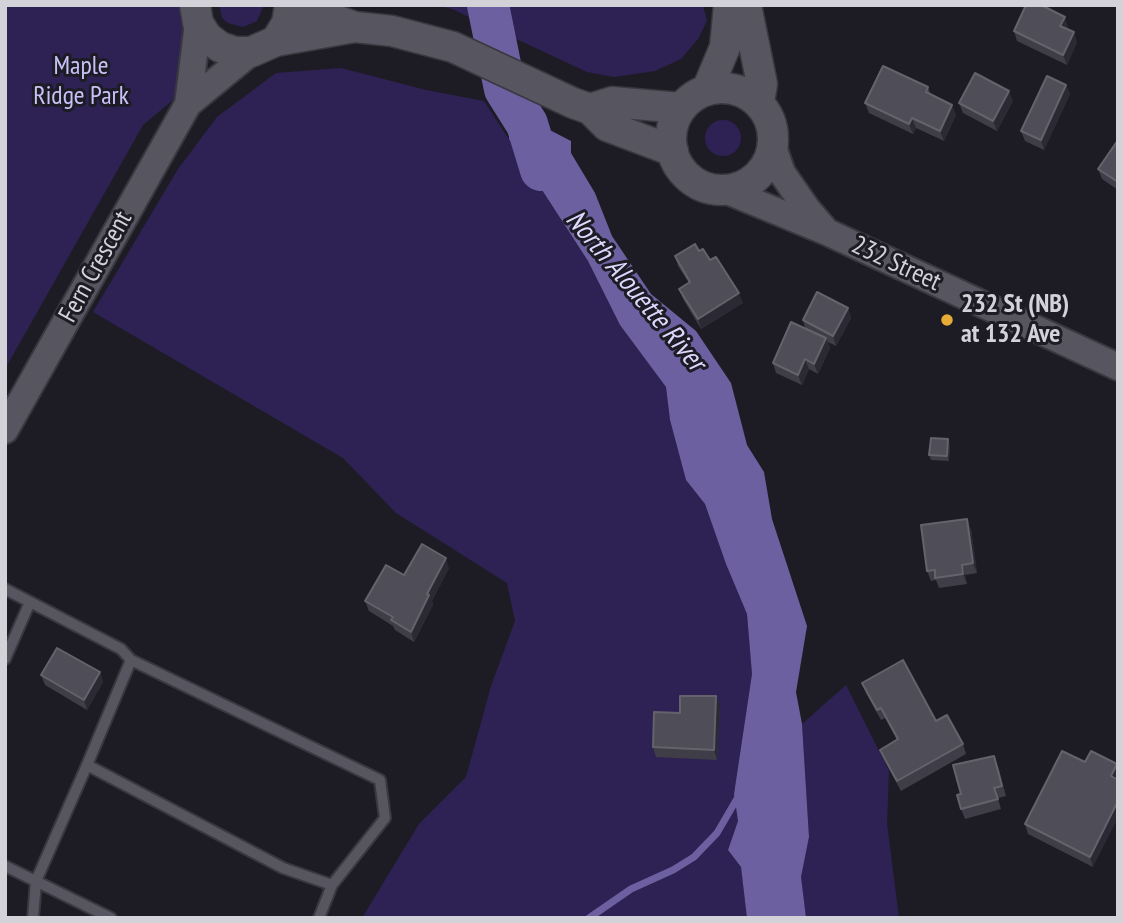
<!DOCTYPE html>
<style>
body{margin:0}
#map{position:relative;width:1123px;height:923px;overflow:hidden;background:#1d1c25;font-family:"PT Sans Narrow",sans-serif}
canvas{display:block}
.frame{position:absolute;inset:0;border:7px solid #d3d2d9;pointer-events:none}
</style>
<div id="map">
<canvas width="1123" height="923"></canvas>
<div class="frame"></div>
</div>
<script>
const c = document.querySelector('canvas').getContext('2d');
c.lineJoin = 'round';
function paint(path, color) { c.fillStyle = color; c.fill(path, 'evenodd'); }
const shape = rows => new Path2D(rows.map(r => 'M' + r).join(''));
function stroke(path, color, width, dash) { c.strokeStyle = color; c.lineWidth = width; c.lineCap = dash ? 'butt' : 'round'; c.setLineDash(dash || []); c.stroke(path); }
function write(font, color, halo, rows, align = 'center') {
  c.font = font + ' "PT Sans Narrow",sans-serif'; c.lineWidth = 6; c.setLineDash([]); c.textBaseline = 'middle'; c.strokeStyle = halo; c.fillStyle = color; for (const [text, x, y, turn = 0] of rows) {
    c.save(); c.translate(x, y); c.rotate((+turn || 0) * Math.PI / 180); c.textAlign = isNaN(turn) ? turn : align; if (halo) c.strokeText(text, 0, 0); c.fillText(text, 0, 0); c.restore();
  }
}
const green = shape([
 [5,5,180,5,186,34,182,78,173,100,143,125,5,369],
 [219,5,263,5,263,7,257,21,243,27,228,23,222,18],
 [436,5,703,5,707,21,698,39,681,59,655,71,614,77,587,72,452,9],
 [341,68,426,90,484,101,588,261,620,325,666,387,670,420,686,480,705,504,726,564,747,614,752,674,734,794,738,821,728,850,741,867,747,918,362,918,419,824,466,777,491,686,515,621,507,583,396,513,343,458,93,312,178,169,217,117,276,73],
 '705 138a18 18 0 1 1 36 0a18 18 0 1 1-36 0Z',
 [846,685,889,771,887,823,899,918,806,918,804,908,801,877,809,837,802,724]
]);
const water = shape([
 [513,111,571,141,571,153,595,193,612,236,651,294,696,331,731,383,747,445,764,472,772,519,807,626,796,692,802,724,809,837,801,877,806,918,747,918,741,867,728,850,738,821,734,794,752,674,747,614,726,564,705,504,686,480,670,420,666,387,620,325,588,261,509,139]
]);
const stream = shape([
 [589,918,631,889,673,870,694,857,717,833,738,797]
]);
const river = shape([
 [488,5,505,89,527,124,541,170]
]);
const service = shape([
 [5,589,121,649,131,660,380,780,385,818,332,885,283,868,87,765,131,660],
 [5,659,30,602],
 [5,866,111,918],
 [33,918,36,881,87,765],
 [319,918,332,885]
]);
const tertiary = shape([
 [188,104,198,23],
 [773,147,782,173,807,209,825,230],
 [725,190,827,232,1118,367],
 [5,430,188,104,251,52]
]);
const secondary = shape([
 [195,5,198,23,207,37,220,47,235,52,251,52,276,41,287,23,290,5],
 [306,5,319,14,355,27,392,31,453,47,573,103,590,109,607,126,673,151],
 [743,5,747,10,762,84,759,102],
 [276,41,355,27],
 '671 139a51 51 0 1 1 102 0a51 51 0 1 1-102 0Z',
 [707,90,725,47,729,5],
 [590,109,612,102,681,108]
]);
const wall = shape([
 [1068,27,1067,29,1077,42,1067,65,1017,41,1014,31],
 [1066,85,1070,94,1044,150,1025,141,1021,131],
 [928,87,931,95,952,105,956,115,944,141,916,128,913,134,869,113,865,103],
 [1013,101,997,131,963,113,959,103],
 [1118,140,1118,190,1102,179,1098,169],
 [699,251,710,260,743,303,701,329,683,299,679,289,689,283,678,266,675,256],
 [848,308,851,318,836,346,828,342,830,348,818,374,809,369,802,385,776,373,773,363,805,328,803,320],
 [950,444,949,461,931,460,929,455],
 [971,529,977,573,965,575,967,584,939,588,936,580,931,581,927,571],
 [449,568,432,601,433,605,414,642,395,630,393,626,369,611,365,601,404,575],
 [100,672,103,682,87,710,45,685,41,675],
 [862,683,936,721,963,744,966,754,901,791,884,760,880,750,897,740,885,718,881,720,866,693],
 [720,706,717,760,656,757,653,747,680,713],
 [1085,762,1093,867,1028,834,1025,824],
 [998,766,1006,796,998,798,1001,809,965,819,961,809,961,794]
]);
const shadedWall = shape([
 [1065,17,1068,27,1064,36,1060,26],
 [1074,32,1077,42,1067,65,1063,55],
 [1066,85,1070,94,1044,150,1041,140],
 [1009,91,1013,101,997,131,993,121],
 [952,105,956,115,944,141,940,131],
 [912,118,916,128,913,134,909,124],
 [739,293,743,303,701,329,698,319],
 [848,308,851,318,836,346,833,336],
 [826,338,830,348,818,374,814,364],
 [805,359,809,369,802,385,798,375],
 [948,439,950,444,949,461,947,456],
 [967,519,971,529,977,573,973,563],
 [446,558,449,568,432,601,433,605,414,642,411,632,427,594],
 [962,565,965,575,967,584,963,574],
 [100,672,103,682,87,710,84,700],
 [716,696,720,706,717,760,714,750],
 [1117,764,1118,766,1118,781,1111,776],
 [1118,801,1118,818,1093,867,1090,857]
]);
const building = shape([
 [1026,5,1041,5,1065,17,1060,26,1074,32,1063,55,1014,31,1026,5],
 [883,66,928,87,926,92,952,105,940,131,912,118,909,124,865,103,883,66],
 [975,73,1009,91,993,121,959,103,975,73],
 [1047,76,1066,85,1041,140,1021,131,1047,76],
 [1118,140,1118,182,1098,169,1118,140],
 [695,244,699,251,703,249,710,260,716,257,739,293,698,319,679,289,690,282,675,256,695,244],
 [817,292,848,308,833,336,803,320,817,292],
 [791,322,826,338,814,364,805,359,798,375,773,363,791,322],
 [931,438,948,439,947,456,929,455,931,438],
 [967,519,973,563,962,565,963,574,935,578,935,570,927,571,921,525,967,519],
 [422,544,446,558,427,594,429,595,411,632,391,620,393,617,365,601,386,565,404,575,422,544],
 [57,648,100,672,84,700,41,675,57,648],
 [903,660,936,721,947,715,963,744,897,781,880,750,898,739,881,708,877,710,862,683,903,660],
 [680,696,716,696,714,750,653,747,654,712,680,713,680,696],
 [1062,751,1085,762,1091,751,1117,764,1111,776,1118,780,1118,801,1090,857,1025,824,1062,751],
 [994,756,1002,786,994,788,998,799,961,809,957,795,961,794,953,765,994,756]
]);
const markers = [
 [947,320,7,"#e6ac36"]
];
const parkNames = [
 ["Maple",81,67],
 ["Ridge Park",81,97]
];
const streetNames = [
 ["232 Street",896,264,25],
 ["Fern Crescent",96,267,-61]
];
const poiNames = [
 ["232 St (NB)",961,305],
 ["at 132 Ave",961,335]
];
const waterNames = [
 ["North Alouette River",635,291,50]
];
paint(green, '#2e2255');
paint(water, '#6c60a0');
stroke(stream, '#6c60a0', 7);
stroke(river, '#6c60a0', 42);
stroke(service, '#39383f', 14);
stroke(tertiary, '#39383f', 30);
stroke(secondary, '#39383f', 33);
stroke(service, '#565560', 10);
stroke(tertiary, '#565560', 26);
stroke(secondary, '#565560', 30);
paint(wall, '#3f3d47');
paint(shadedWall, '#2b2933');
paint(building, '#4f4d57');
stroke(building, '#64626b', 2);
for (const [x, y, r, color] of markers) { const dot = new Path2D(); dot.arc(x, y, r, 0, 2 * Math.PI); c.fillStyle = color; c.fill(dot); stroke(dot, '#1d1c25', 2.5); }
write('26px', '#c8c1f8', '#1d1c25', parkNames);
write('26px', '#d3d2d9', '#1d1c25', streetNames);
write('bold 26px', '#d3d2d9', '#1d1c25', poiNames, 'left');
write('italic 28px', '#ddd8fe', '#1d1c25', waterNames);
</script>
